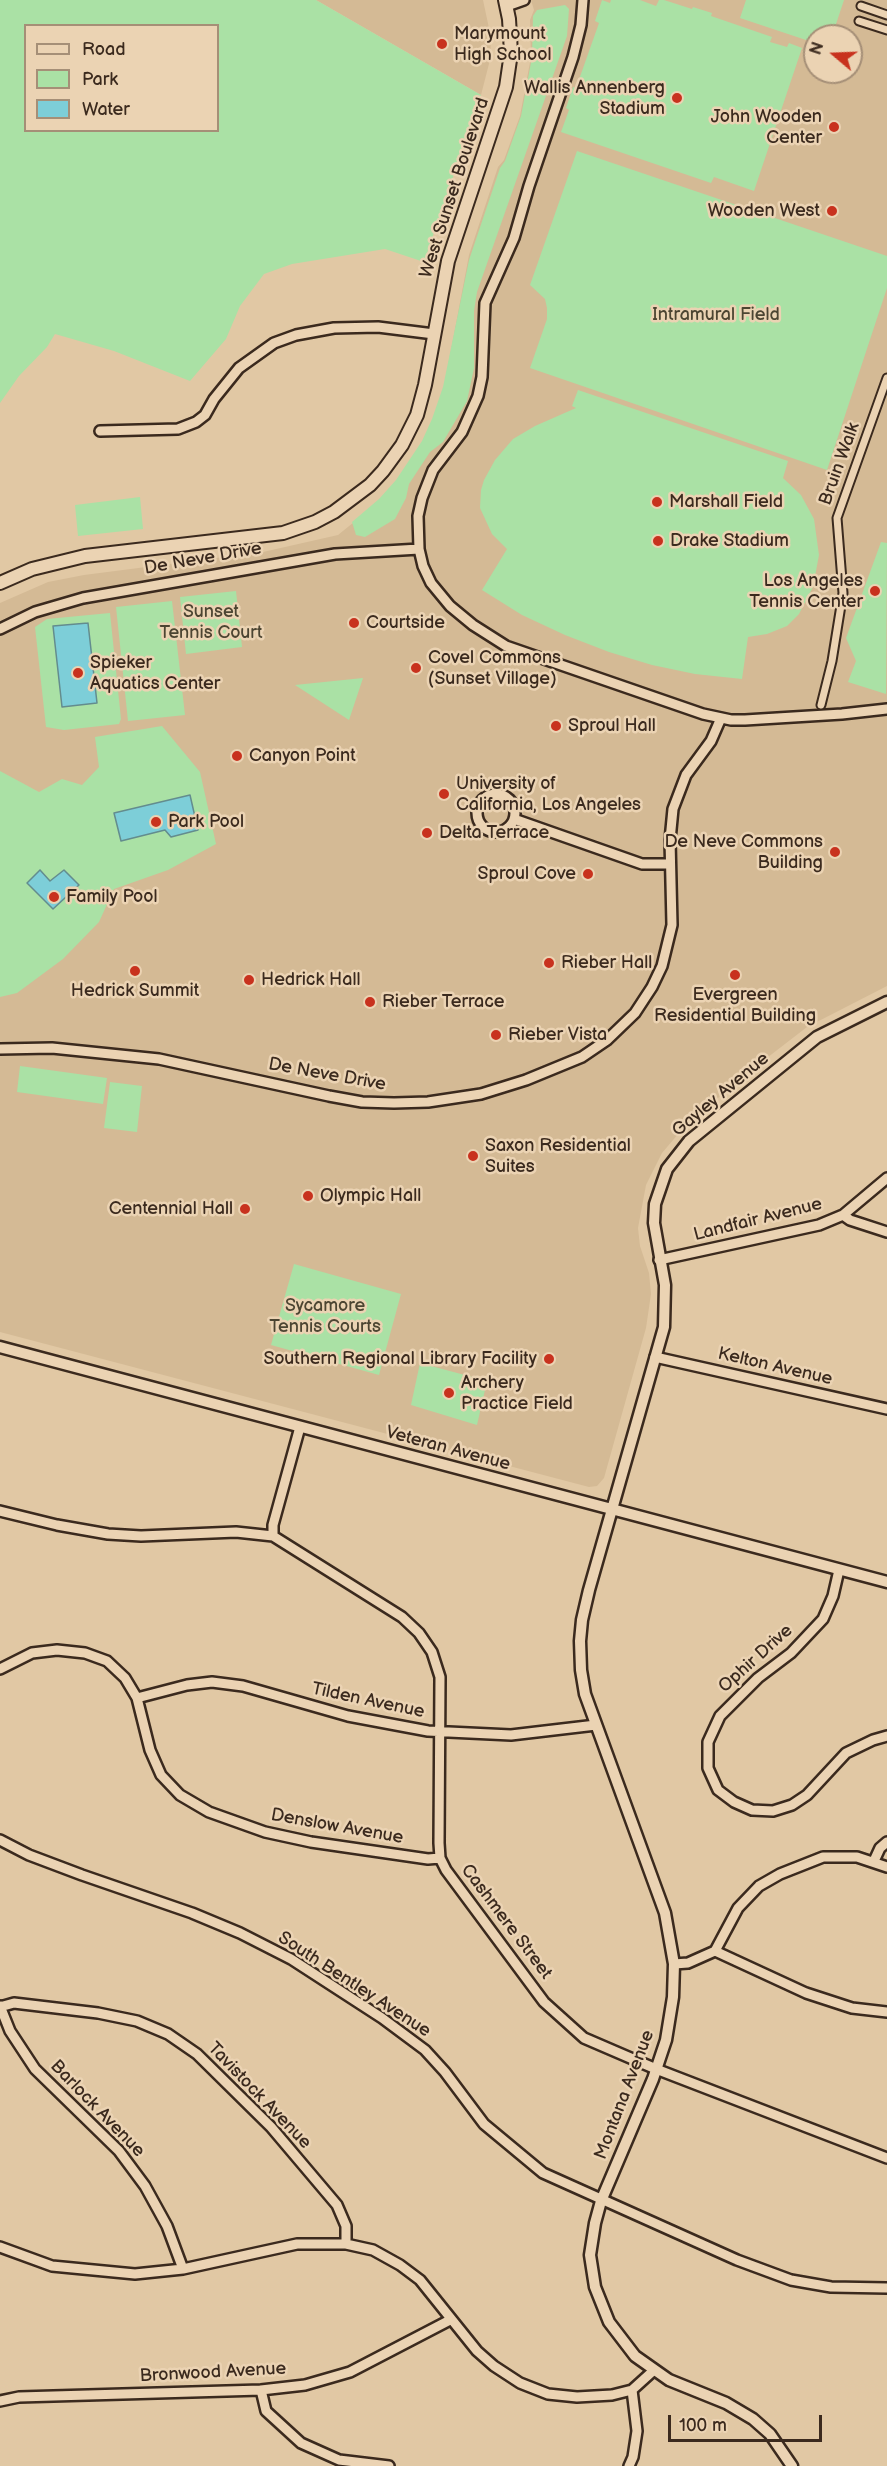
<!DOCTYPE html>
<style>
body{margin:0}
#map{position:relative;width:887px;height:2466px;overflow:hidden;background:#e1c8a4;font-family:"Balsamiq Sans",sans-serif}
canvas{display:block}
.legend{position:absolute;left:24px;top:24px;width:195px;height:108px;box-sizing:border-box;background:#ebd3b3;border:2px solid #a58f77;margin:0;padding:8px 10px;list-style:none;font-size:18px;color:#3b2a1e}
.legend li{display:flex;align-items:center;gap:12px;height:30px}
.legend b{width:30px;border:2px solid #a58f77}
.north{position:absolute;left:803px;top:24px;width:60px;height:60px;box-sizing:border-box;background:#ebd3b3;border:2px solid #a58f77;border-radius:50%;rotate:289deg;font-size:16px;font-weight:700;line-height:24px;text-align:center;color:#3b2a1e}
.north::after{content:'';display:block;margin:auto;width:21px;height:27px;background:#c8321e;clip-path:polygon(50% 0,100% 100%,50% 72%,0 100%)}
.scale{position:absolute;left:668px;top:2415px;width:154px;height:27px;box-sizing:border-box;border:3px solid #3b2a1e;border-top:0;padding-left:8px;font-size:18px;line-height:21px;white-space:nowrap;color:#3b2a1e;-webkit-text-stroke:4px #ebd3b3;paint-order:stroke}
</style>
<div id="map">
<canvas width="887" height="2466"></canvas>
<ul class="legend">
<li><b style="height:8px;background:#ebd3b3"></b>Road</li>
<li><b style="height:16px;background:#aae1a5"></b>Park</li>
<li><b style="height:16px;background:#7dced8"></b>Water</li>
</ul>
<div class="north">N</div>
<div class="scale">100 m</div>
</div>
<script>
const c = document.querySelector('canvas').getContext('2d');
c.lineJoin = 'round';
function paint(path, color) { c.fillStyle = color; c.fill(path, 'evenodd'); }
const shape = rows => new Path2D(rows.map(r => 'M' + r).join(''));
function stroke(path, color, width, dash) { c.strokeStyle = color; c.lineWidth = width; c.lineCap = dash ? 'butt' : 'round'; c.setLineDash(dash || []); c.stroke(path); }
function write(font, color, halo, rows, align = 'center') {
  c.font = font + ' "Balsamiq Sans",sans-serif'; c.lineWidth = 5; c.setLineDash([]); c.textBaseline = 'middle'; c.strokeStyle = halo; c.fillStyle = color; for (const [text, x, y, turn = 0] of rows) {
    c.save(); c.translate(x, y); c.rotate((+turn || 0) * Math.PI / 180); c.textAlign = isNaN(turn) ? turn : align; if (halo) c.strokeText(text, 0, 0); c.fillText(text, 0, 0); c.restore();
  }
}
const built = shape([
 [316,0,483,0,490,33,491,56,481,95],
 [531,0,887,0,887,986,807,1027,737,1081,679,1133,662,1153,646,1185,638,1228,640,1246,649,1273,651,1294,646,1328,604,1478,597,1486,589,1487,0,1332,0,603,48,582,84,575,263,552,338,535,380,501,413,461,434,419,444,387,469,255,498,167,504,160,520,116,531,57,530,20,534,10],
 [815,36,851,36,851,72,815,72]
]);
const green = shape([
 [0,0,316,0,481,95,424,262,385,249,292,264,264,274,240,306,226,339,190,381,114,351,55,334,47,347,19,376,0,403],
 [26,26,218,26,218,130,26,130],
 [602,0,610,3,611,0,640,0,656,6,659,0,664,0,692,9,693,7,712,13,711,16,772,37,770,42,787,47,789,43,802,48,754,191,714,177,711,183,561,132,569,110,566,108,573,87,576,88,599,23,595,21],
 [746,0,844,0,832,36,815,36,815,43,740,18],
 [565,5,569,9,567,36,477,292,474,311,474,368,467,401,443,442,430,452,409,484,406,498,395,519,365,537,356,535,352,522,379,499,396,480,422,441,432,419,443,387,469,260,500,168,505,161,521,116,532,57,533,16,537,10],
 [577,151,887,256,887,288,827,470,530,368,547,319,547,308,545,299,530,285],
 [578,390,788,461,783,478,801,495,814,519,819,555,813,587,799,614,787,626,767,634,748,637,742,679,695,674,652,665,609,652,565,635,522,615,482,590,507,549,492,534,480,508,481,490,484,480,495,460,513,439,535,426,576,408,572,406],
 [140,497,143,529,78,536,75,505],
 [881,542,887,543,886,694,848,682,856,661,846,638],
 [236,591,242,647,186,654,180,597],
 [172,601,185,715,128,721,116,607],
 [110,613,121,719,119,724,64,730,46,727,35,627,47,619],
 [363,678,349,720,295,685],
 [162,726,200,772,216,844,168,870,114,889,99,922,63,959,17,993,0,997,0,771,39,792,62,779,82,785,99,767,95,737],
 [20,1066,107,1078,103,1104,17,1092],
 [110,1082,142,1086,137,1132,104,1128],
 [294,1264,401,1294,379,1375,271,1345],
 [420,1363,487,1381,477,1425,411,1405]
]);
const water = shape([
 [88,623,97,703,62,707,53,626,88,623],
 [190,795,198,830,171,837,165,830,121,841,114,813,190,795],
 [40,870,50,881,64,870,79,885,53,909,27,883,40,870]
]);
const pedestrian = shape([
 [861,6,887,15],
 [859,21,887,30],
 [821,705,832,661,843,593,837,518,887,378]
]);
const minor = shape([
 [583,0,581,25,573,57,529,186,514,238,485,303,482,377,478,396,462,432,433,470,422,498,418,516,419,549,423,566,431,583,450,606,473,625,506,646,703,714,731,720,745,720,842,714,887,709],
 [507,6,524,0],
 [100,431,178,429,196,422,205,415,214,399,239,368,274,343,296,335,334,328,378,327,434,334],
 [0,629,35,612,83,598,335,554,419,549],
 '477 813a19 19 0 1 1 38 0a19 19 0 1 1-38 0Z',
 [514,819,642,864,670,864],
 [0,1049,52,1048,159,1059,329,1096,362,1102,394,1103,428,1102,481,1094,526,1080,582,1057,607,1040,635,1013,652,987,662,966,672,925,670,840,673,809,686,775,711,741,721,718],
 [843,1215,850,1220,887,1232],
 [659,1260,819,1225,843,1215,887,1178],
 [655,1357,887,1409],
 [300,1427,273,1525,273,1536,402,1617,419,1633,432,1652,440,1677,439,1843,440,1858,446,1870,544,2002,584,2038,656,2069,887,2158],
 [0,1511,57,1525,108,1534,141,1536,236,1532,273,1536],
 [839,1570,833,1596,823,1619,791,1653,758,1678,720,1716,708,1742,708,1768,718,1790,734,1802,752,1810,773,1811,792,1805,807,1795,846,1753,873,1740,887,1736],
 [0,1669,32,1653,57,1650,85,1653,107,1661,125,1678,137,1698,150,1750,161,1775,180,1795,209,1812,265,1832,311,1842,428,1859,440,1858],
 [137,1698,187,1685,212,1682,243,1686,348,1716,428,1731,511,1735,596,1725],
 [0,1840,29,1855,82,1875,192,1913,240,1933,291,1959,382,2018,425,2050,445,2072,484,2124,543,2173,737,2260,791,2280,831,2287,887,2288],
 [874,1861,880,1848,887,1842],
 [715,1951,806,1993,852,2008,887,2012],
 [674,1964,688,1963,715,1951,738,1908,759,1886,780,1874,823,1857,857,1857,887,1867],
 [0,2006,10,2031,35,2069,119,2151,145,2186,167,2226,183,2269],
 [0,2007,14,2003,98,2013,137,2021,168,2034,197,2054,271,2127,337,2205,346,2226,346,2244],
 [0,2247,52,2266,135,2274,183,2269,297,2244,346,2244,373,2250,400,2265,420,2280,477,2351,494,2366,520,2383,548,2394,577,2397,612,2395,632,2390,653,2371],
 [261,2390,266,2411,301,2443,339,2460,389,2466],
 [0,2401,19,2397,261,2390,305,2385,350,2372,450,2320],
 [629,2466,633,2457,637,2431,632,2390]
]);
const tertiary = shape([
 [0,1347,887,1582],
 [792,2466,770,2434,753,2419,726,2403,669,2380,635,2356,609,2322,595,2287,590,2255,595,2223,601,2201,653,2079,666,2040,673,1997,674,1964,665,1913,585,1694,581,1670,580,1641,582,1620,589,1590,664,1327,665,1285,654,1223,655,1204,667,1169,689,1141,817,1037,887,1002]
]);
const secondary = shape([
 [0,583,32,569,85,556,283,533,315,522,334,512,370,485,383,471,402,445,417,415,425,385,448,261,506,87,511,53,509,19,505,0]
]);
const markers = [
 [442,44,6,"#c8321e"],
 [677,98,6,"#c8321e"],
 [834,127,6,"#c8321e"],
 [832,211,6,"#c8321e"],
 [657,502,6,"#c8321e"],
 [658,541,6,"#c8321e"],
 [875,591,6,"#c8321e"],
 [354,623,6,"#c8321e"],
 [416,668,6,"#c8321e"],
 [78,673,6,"#c8321e"],
 [556,726,6,"#c8321e"],
 [237,756,6,"#c8321e"],
 [444,794,6,"#c8321e"],
 [156,822,6,"#c8321e"],
 [427,833,6,"#c8321e"],
 [835,852,6,"#c8321e"],
 [588,874,6,"#c8321e"],
 [54,897,6,"#c8321e"],
 [549,963,6,"#c8321e"],
 [135,971,6,"#c8321e"],
 [735,975,6,"#c8321e"],
 [249,980,6,"#c8321e"],
 [370,1002,6,"#c8321e"],
 [496,1035,6,"#c8321e"],
 [473,1156,6,"#c8321e"],
 [308,1196,6,"#c8321e"],
 [245,1209,6,"#c8321e"],
 [549,1359,6,"#c8321e"],
 [449,1393,6,"#c8321e"]
];
const poiNames = [
 ["Marymount",454,34],
 ["High School",454,55],
 ["Wallis Annenberg",665,88,"right"],
 ["Stadium",665,109,"right"],
 ["John Wooden",822,117,"right"],
 ["Center",822,138,"right"],
 ["Wooden West",820,211,"right"],
 ["Marshall Field",669,502],
 ["Drake Stadium",670,541],
 ["Los Angeles",863,581,"right"],
 ["Tennis Center",863,602,"right"],
 ["Courtside",366,623],
 ["Covel Commons",428,658],
 ["(Sunset Village)",428,679],
 ["Spieker",90,663],
 ["Aquatics Center",90,684],
 ["Sproul Hall",568,726],
 ["Canyon Point",249,756],
 ["University of",456,784],
 ["California, Los Angeles",456,805],
 ["Park Pool",168,822],
 ["Delta Terrace",439,833],
 ["De Neve Commons",823,842,"right"],
 ["Building",823,863,"right"],
 ["Sproul Cove",576,874,"right"],
 ["Family Pool",66,897],
 ["Rieber Hall",561,963],
 ["Hedrick Hall",261,980],
 ["Hedrick Summit",135,991,"center"],
 ["Evergreen",735,995,"center"],
 ["Residential Building",735,1016,"center"],
 ["Rieber Terrace",382,1002],
 ["Rieber Vista",508,1035],
 ["Saxon Residential",485,1146],
 ["Suites",485,1167],
 ["Olympic Hall",320,1196],
 ["Centennial Hall",233,1209,"right"],
 ["Southern Regional Library Facility",537,1359,"right"],
 ["Archery",461,1383],
 ["Practice Field",461,1404]
];
const streetNames = [
 ["West Sunset Boulevard",455,188,-72],
 ["Bruin Walk",840,464,-70],
 ["De Neve Drive",203,559,-10],
 ["De Neve Drive",327,1075,10],
 ["Gayley Avenue",721,1095,-40],
 ["Landfair Avenue",758,1220,-14],
 ["Kelton Avenue",775,1367,13],
 ["Veteran Avenue",448,1449,15],
 ["Ophir Drive",756,1659,-42],
 ["Tilden Avenue",368,1701,12],
 ["Denslow Avenue",337,1827,10],
 ["Cashmere Street",506,1922,53],
 ["South Bentley Avenue",354,1985,33],
 ["Montana Avenue",625,2095,-69],
 ["Tavistock Avenue",259,2096,46],
 ["Barlock Avenue",97,2109,46],
 ["Bronwood Avenue",213,2373,-3]
];
const parkNames = [
 ["Intramural Field",716,315],
 ["Sunset",211,612],
 ["Tennis Court",211,633],
 ["Sycamore",325,1306],
 ["Tennis Courts",325,1327]
];
paint(built, '#d4ba95');
paint(green, '#aae1a5');
paint(water, '#7dced8');
stroke(water, '#638c8e', 1.5);
stroke(pedestrian, '#3b2a1e', 11);
stroke(minor, '#3b2a1e', 14);
stroke(tertiary, '#3b2a1e', 15);
stroke(secondary, '#3b2a1e', 16);
stroke(pedestrian, '#ebd3b3', 7);
stroke(minor, '#ebd3b3', 9);
stroke(tertiary, '#ebd3b3', 10);
stroke(secondary, '#ebd3b3', 12);
for (const [x, y, r, color] of markers) { const dot = new Path2D(); dot.arc(x, y, r, 0, 2 * Math.PI); c.fillStyle = color; c.fill(dot); stroke(dot, '#ebd3b3', 2); }
write('18px', '#3b2a1e', '#ebd3b3', poiNames, 'left');
write('18px', '#3b2a1e', '#ebd3b3', streetNames);
write('18px', '#4c4532', '#ebd3b3', parkNames);
</script>
